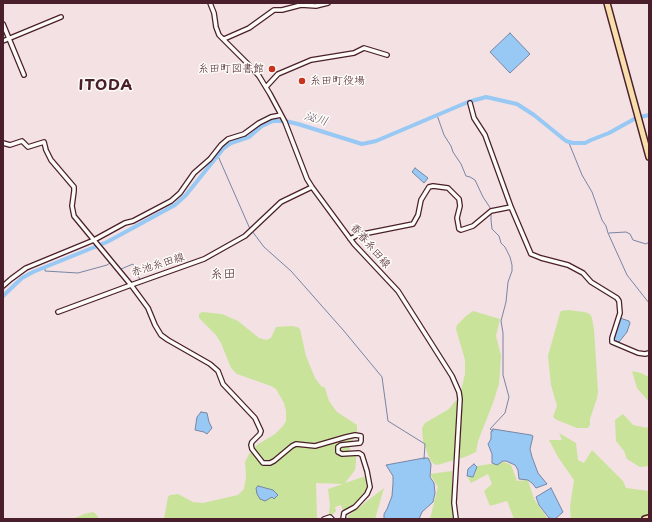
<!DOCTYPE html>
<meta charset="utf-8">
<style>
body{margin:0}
#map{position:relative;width:652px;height:522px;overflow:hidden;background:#f3e1e3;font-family:"Playpen Sans",sans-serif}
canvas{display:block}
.frame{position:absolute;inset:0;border:4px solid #4a1f2b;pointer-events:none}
</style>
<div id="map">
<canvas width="652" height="522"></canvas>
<div class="frame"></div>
</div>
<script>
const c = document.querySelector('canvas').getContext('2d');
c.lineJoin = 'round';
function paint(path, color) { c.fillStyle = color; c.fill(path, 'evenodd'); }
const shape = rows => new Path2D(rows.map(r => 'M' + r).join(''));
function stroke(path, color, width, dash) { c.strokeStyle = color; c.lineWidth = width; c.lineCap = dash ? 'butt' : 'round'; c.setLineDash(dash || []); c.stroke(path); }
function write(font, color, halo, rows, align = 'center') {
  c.font = font + ' "Playpen Sans","Klee One",sans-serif'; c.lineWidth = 3; c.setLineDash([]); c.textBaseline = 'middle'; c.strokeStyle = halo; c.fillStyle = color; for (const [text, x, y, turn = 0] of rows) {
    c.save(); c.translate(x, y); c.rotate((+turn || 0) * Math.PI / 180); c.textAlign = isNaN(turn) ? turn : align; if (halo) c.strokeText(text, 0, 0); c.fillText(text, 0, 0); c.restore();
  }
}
const green = shape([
 [568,310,584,312,590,314,592,318,594,329,598,392,597,398,590,419,590,425,588,428,577,428,557,420,553,417,557,406,551,385,548,356,560,313,561,311],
 [473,311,500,319,496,336,501,356,499,384,493,403,478,441,476,452,465,457,437,465,434,464,430,460,423,441,422,428,425,423,449,409,460,395,465,374,465,360,456,329,457,325,466,316],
 [202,312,222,314,238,321,259,338,266,340,271,338,276,327,292,326,297,327,300,329,306,356,315,378,321,386,325,388,329,401,337,412,357,425,357,434,349,445,351,453,356,456,356,462,355,470,345,483,366,476,368,482,367,489,365,493,354,504,343,511,341,505,335,507,336,511,332,515,329,514,330,505,328,489,343,484,316,483,317,519,164,519,168,497,170,495,178,494,193,502,203,503,238,495,244,489,246,477,245,462,249,454,257,445,275,434,283,426,286,421,286,411,284,403,276,389,271,386,237,374,231,368,221,343,216,335,199,318,199,314],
 [632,371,641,373,649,377,649,402,637,388],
 [623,414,633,425,647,428,649,424,649,466,640,467,627,459,624,451,616,441,615,420],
 [559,433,576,443,578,460,584,463,592,450,623,481,626,488,649,491,649,519,571,519,570,507,574,480,558,457,549,440,562,440],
 [504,462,511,465,517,481,528,480,534,499,548,519,514,519,507,501,490,506,484,491,492,484,488,474,471,483,468,478,475,475,477,466],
 [452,471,453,519,430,519,438,487,430,474],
 [384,488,375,519,347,519,348,516],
 [93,512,96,514,99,519,73,519,84,514]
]);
const water = shape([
 [510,33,530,54,510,73,490,52,510,33],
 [415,168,428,178,424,183,412,172,415,168],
 [620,318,629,321,630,323,627,332,619,342,614,340,620,318],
 [201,412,207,413,209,422,212,428,207,434,204,432,195,430,197,417,201,412],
 [493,429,531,435,533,436,530,449,532,457,538,473,547,484,536,488,533,484,528,480,519,479,518,470,515,465,506,461,503,461,497,465,492,463,492,454,488,444,491,439,491,432,493,429],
 [424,458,428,458,431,464,430,477,434,483,435,493,433,502,422,512,419,519,384,519,384,514,387,509,392,496,393,483,393,476,386,465,424,458],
 [474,464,477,467,473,477,467,476,468,469,474,464],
 [258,486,273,490,278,495,274,499,272,497,265,501,260,499,257,494,256,488,258,486],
 [551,488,563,512,555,519,549,518,539,505,536,497,551,488]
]);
const stream = shape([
 [437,115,444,135,451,146,453,152,461,164,466,176,470,177,475,180,483,197,491,209,491,220,492,229,499,236,501,243,505,247,510,257,512,265,512,271,508,282,506,302,501,321,503,333,503,375,509,397,505,413,490,429,493,431],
 [569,143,582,175,592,192,602,220,606,226,608,233,627,275,649,303],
 [218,156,250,229],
 [252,231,264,247,291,271,344,331,382,377,388,421,425,444,424,459],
 [609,233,626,232,630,234,633,240,646,244,649,242],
 [112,261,121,269,133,264,140,280],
 [45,267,45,271,78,273,107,265,110,263]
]);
const river = shape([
 [3,296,22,278,33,272,107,242,175,205,186,195,223,149,231,143,249,137,262,126,273,121,285,121,298,124,362,144,376,141,468,102,486,97,517,104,534,115,566,141,573,143,585,143,591,140,609,133,636,118,649,115]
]);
const secondary = shape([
 [210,3,214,13,216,27,219,35,253,69,259,76,270,94,285,122,307,179,312,187,354,244,398,291,452,376,459,392,460,399,454,503,456,519],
 [3,24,24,75],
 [224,39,249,28,274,10,282,10,301,5,316,6,328,3],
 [3,41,61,17],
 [266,87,278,74,311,60,354,53,364,48,387,55],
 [470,103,474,118,485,135,511,207,531,254,541,258,568,265,583,273,591,282,617,298,619,301,620,313,612,338,612,342,638,353,645,354,649,353],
 [3,143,10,145,22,141,28,147,44,142,46,150,51,160,74,187,74,191,72,206,74,216,131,285,204,259,245,236,281,202,312,187],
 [350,239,358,235,413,224,418,215,421,200,429,187,433,186,448,188,459,199,460,206,457,218,459,229,461,230,473,226,491,211,511,207],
 [3,286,11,279,26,268,94,240,125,223,133,221,171,201,180,193,194,173,210,159,221,145,228,139,244,134,259,123,271,117,281,115],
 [58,312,131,285,148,308,155,325,161,335,168,340,210,364,218,371,223,384,255,418,261,431,260,434,252,442,251,445,252,449,263,463,270,463,274,461,292,446,296,444,315,446,346,437,355,435,361,436,361,441,360,443,341,445,338,447,338,452,342,454,359,453,362,455,367,471,370,487,367,494,355,507,344,513,343,519],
 [324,519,330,517,332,519]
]);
const highway = shape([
 [607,3,649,157],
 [645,519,649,518]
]);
const markers = [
 [272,69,4,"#c8321e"],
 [302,81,4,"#c8321e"]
];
const poiNames = [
 ["糸田町図書館",264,69],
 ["糸田町役場",310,81,"left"]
];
const streetNames = [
 ["香春糸田線",370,246,49],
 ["赤池糸田線",158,265,-17]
];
const waterNames = [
 ["泌川",316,119,17]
];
const quarterNames = [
 ["糸田",223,274]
];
const districtNames = [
 ["ITODA",106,86]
];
paint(green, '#c9e39a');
paint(water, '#97c9f4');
stroke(water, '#7885a4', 1);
stroke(stream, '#7885a4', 1);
stroke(river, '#97c9f4', 4);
stroke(secondary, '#4a1f2b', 6);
stroke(highway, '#4a1f2b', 8);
stroke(secondary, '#fdfcf7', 3.5);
stroke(highway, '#f8deab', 5);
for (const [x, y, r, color] of markers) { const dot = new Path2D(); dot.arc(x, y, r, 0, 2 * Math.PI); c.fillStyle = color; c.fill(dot); stroke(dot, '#fdfcf7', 1.5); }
write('11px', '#4a1f2b', '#fdfcf7', poiNames, 'right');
write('11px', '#4a1f2b', '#fdfcf7', streetNames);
write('italic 12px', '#615267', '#fdfcf7', waterNames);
write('13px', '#4a1f2b', '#fdfcf7', quarterNames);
c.letterSpacing = '1px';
write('bold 15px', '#4a1f2b', '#fdfcf7', districtNames);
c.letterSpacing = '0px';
</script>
